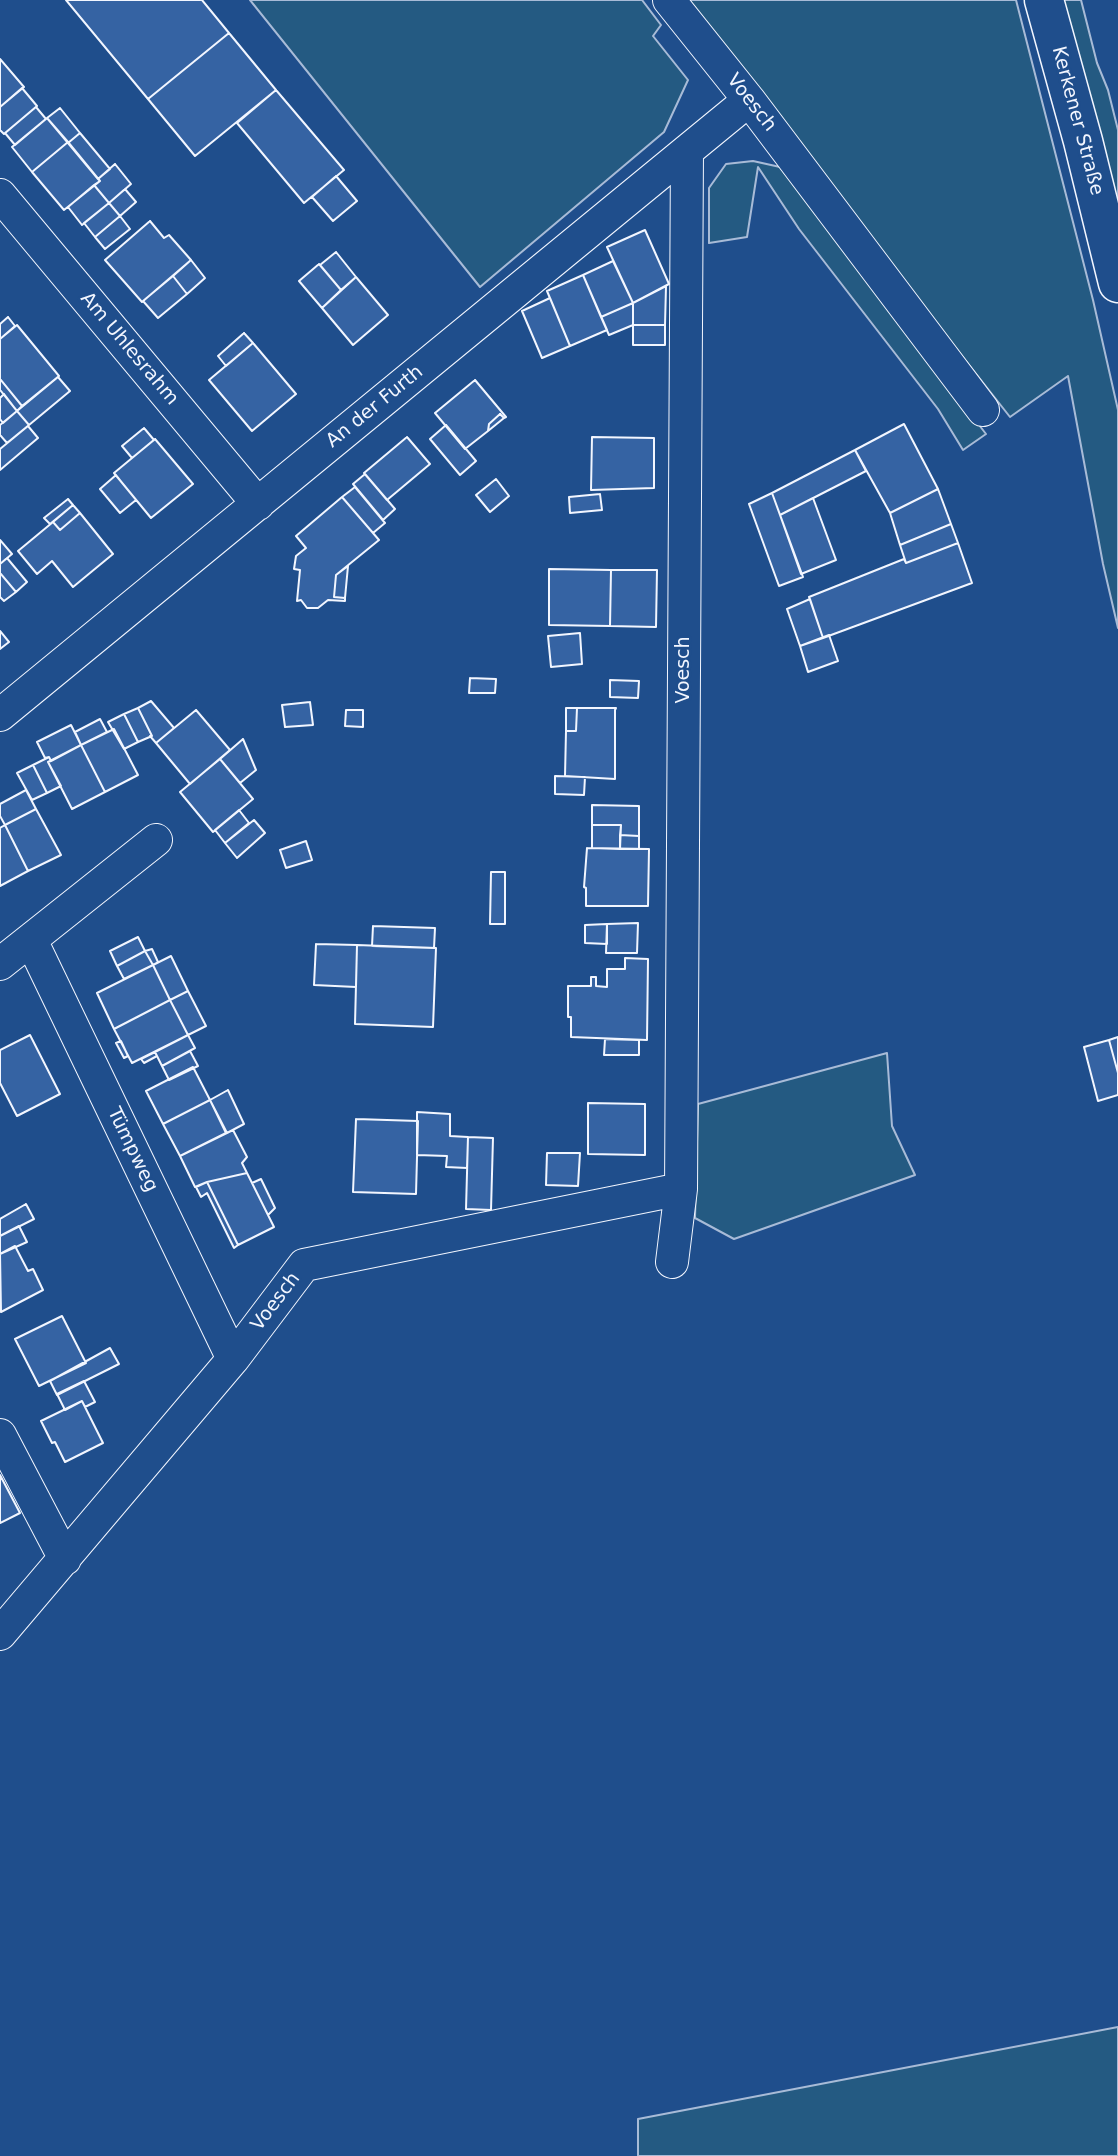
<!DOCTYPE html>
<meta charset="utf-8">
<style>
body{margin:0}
canvas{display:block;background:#1f4e8c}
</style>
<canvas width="1118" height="2156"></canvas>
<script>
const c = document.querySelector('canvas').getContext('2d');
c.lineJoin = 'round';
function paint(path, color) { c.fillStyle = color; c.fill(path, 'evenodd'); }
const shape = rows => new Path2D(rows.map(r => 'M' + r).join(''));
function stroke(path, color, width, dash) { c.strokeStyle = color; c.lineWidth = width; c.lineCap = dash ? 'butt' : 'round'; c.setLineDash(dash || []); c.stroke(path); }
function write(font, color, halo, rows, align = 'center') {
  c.font = font + ' "DejaVu Sans",sans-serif'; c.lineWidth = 5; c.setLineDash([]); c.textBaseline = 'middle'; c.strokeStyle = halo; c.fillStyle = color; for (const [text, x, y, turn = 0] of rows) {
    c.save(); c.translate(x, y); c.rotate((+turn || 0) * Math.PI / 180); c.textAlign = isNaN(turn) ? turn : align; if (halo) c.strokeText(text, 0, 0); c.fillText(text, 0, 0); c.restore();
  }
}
const green = shape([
 [250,0,642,0,661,25,653,36,688,80,664,132,480,287,250,0],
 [682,0,1016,0,1093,300,1118,410,1118,628,1103,564,1068,376,1010,417,682,0],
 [1059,0,1081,0,1097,63,1108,90,1118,130,1118,227,1059,0],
 [753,161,780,167,986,434,963,450,938,409,799,229,758,167,747,237,709,243,709,188,726,164,753,161],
 [887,1053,892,1126,915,1175,734,1239,695,1218,698,1104,887,1053],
 [1118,2027,1118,2156,638,2156,638,2119,1118,2027]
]);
const building = shape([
 [66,0,202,0,229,33,148,99,66,0],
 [229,33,276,90,195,156,148,99,229,33],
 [0,59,24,87,0,107,0,59],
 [22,88,37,106,4,134,0,130,0,107,22,88],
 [276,90,344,170,304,203,237,123,276,90],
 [36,107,46,119,15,145,5,133,36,107],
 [60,108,80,133,68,143,47,118,60,108],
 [47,118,68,142,32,172,12,147,47,118],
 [80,133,110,169,98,179,68,143,80,133],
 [68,142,100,181,64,210,32,172,68,142],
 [115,164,131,184,109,203,94,185,100,181,98,179,115,164],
 [336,176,357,201,333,221,312,197,336,176],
 [94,185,109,203,82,225,68,207,94,185],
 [125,189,136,202,120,216,109,203,125,189],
 [109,203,120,216,95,237,84,223,109,203],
 [120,216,130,229,105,249,95,237,120,216],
 [150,221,164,238,169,235,191,260,142,302,105,260,150,221],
 [645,230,669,284,633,303,607,247,645,230],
 [336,252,356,277,341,290,320,265,336,252],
 [191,260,205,278,187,294,173,276,191,260],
 [613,261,633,303,601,317,583,275,613,261],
 [319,264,341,290,322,308,299,281,319,264],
 [583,275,607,330,570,346,547,291,583,275],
 [173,276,187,294,158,318,143,301,173,276],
 [356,277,388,315,353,345,322,308,356,277],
 [666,286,665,325,633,325,633,303,666,286],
 [550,298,570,346,542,358,522,311,550,298],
 [633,303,633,325,609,335,601,317,633,303],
 [8,317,15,326,0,339,0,324,8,317],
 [17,325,59,376,22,406,0,379,0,339,17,325],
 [633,325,665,325,665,345,633,345,633,325],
 [244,333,253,343,226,366,218,356,244,333],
 [253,343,296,394,252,431,209,380,253,343],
 [58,377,70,391,29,425,17,411,58,377],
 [0,379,22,406,17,411,0,390,0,379],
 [475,380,506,417,504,418,500,414,489,424,488,431,465,449,435,413,475,380],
 [4,394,17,411,3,423,0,419,0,398,4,394],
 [17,411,29,425,7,443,0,435,0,425,17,411],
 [500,414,504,418,488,431,489,424,500,414],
 [904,424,938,489,890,513,855,450,904,424],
 [446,425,476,461,460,475,430,439,446,425],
 [28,426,38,438,0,470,0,449,28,426],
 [144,428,154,440,132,458,122,446,144,428],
 [407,437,430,464,387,500,364,473,407,437],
 [592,437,654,438,654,488,591,490,592,437],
 [155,439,193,484,151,518,114,473,155,439],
 [855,450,866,471,780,515,772,493,855,450],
 [365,474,395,509,383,520,353,484,365,474],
 [116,475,136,500,120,513,100,489,116,475],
 [496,479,509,496,490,512,476,495,496,479],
 [355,487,385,523,373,533,342,497,355,487],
 [938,489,951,524,900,545,890,513,938,489],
 [772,493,803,577,779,586,749,504,772,493],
 [600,494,602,510,570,513,569,497,600,494],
 [342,497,379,540,336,575,334,597,345,598,345,601,328,600,318,608,307,608,301,600,297,601,300,570,294,569,296,556,306,548,296,536,342,497],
 [813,498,836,560,801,574,780,515,813,498],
 [68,499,73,505,50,524,44,518,68,499],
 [73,505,80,513,60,530,53,522,73,505],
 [80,513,113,554,73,587,52,561,37,574,18,551,53,522,60,530,80,513],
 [951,524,958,543,906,563,900,545,951,524],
 [0,540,12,554,0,564,0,540],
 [958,543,972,583,823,638,809,597,904,559,906,563,958,543],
 [7,558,27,582,16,592,0,573,0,564,7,558],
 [348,566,345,598,334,597,336,575,348,566],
 [549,569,611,570,610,626,549,625,549,569],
 [611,570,657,570,656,627,610,626,611,570],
 [0,573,16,592,4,601,0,597,0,573],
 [810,599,823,638,800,646,787,609,810,599],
 [0,631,9,642,0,649,0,631],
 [580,633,582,664,551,667,548,636,580,633],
 [829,635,838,661,808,672,800,646,829,635],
 [470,678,496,679,495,693,469,693,470,678],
 [610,680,639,681,638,698,610,697,610,680],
 [151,701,174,728,156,743,150,736,152,736,138,708,151,701],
 [310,702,313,725,285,727,282,705,310,702],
 [138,708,152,736,138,742,124,714,138,708],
 [566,708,577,708,576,731,566,731,566,708],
 [577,708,616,708,615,710,615,779,565,776,566,731,576,731,577,708],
 [196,710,230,750,190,784,156,743,196,710],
 [346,710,363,710,363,727,345,726,346,710],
 [124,714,138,742,124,749,108,722,124,714],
 [100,719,107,732,81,745,75,732,100,719],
 [71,725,81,745,51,761,49,757,45,758,37,742,71,725],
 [114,729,138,775,105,792,81,745,114,729],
 [243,739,256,770,240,783,220,759,243,739],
 [81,745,105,792,72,809,48,762,81,745],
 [49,757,51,761,48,762,61,786,47,793,33,765,49,757],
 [220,759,253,799,213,832,180,792,220,759],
 [33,765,47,793,32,800,17,773,33,765],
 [555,776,585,777,584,795,555,794,555,776],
 [26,790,36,809,5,825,0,816,0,804,26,790],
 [592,805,639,806,639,836,620,835,621,825,592,825,592,805],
 [36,809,61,855,28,871,5,825,36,809],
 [239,810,249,823,225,843,215,830,239,810],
 [254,820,265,833,237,858,225,843,254,820],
 [5,825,28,871,0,886,0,828,5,825],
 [592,825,621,825,620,849,592,848,592,825],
 [620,835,639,836,639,849,620,849,620,835],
 [306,841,312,860,286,868,280,850,306,841],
 [587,848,649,849,648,906,586,906,586,888,584,887,587,848],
 [491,872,505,872,505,924,490,924,491,872],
 [638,923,637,953,606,953,607,924,638,923],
 [607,924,607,944,585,943,585,925,607,924],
 [373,926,435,928,434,948,372,946,373,926],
 [138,937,145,951,117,966,110,951,138,937],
 [316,944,357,945,356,987,314,985,316,944],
 [357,945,436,948,433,1027,355,1024,357,945],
 [152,949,158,962,153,965,145,951,152,949],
 [145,951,153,965,124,979,117,966,145,951],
 [171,956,188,991,170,1000,153,965,171,956],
 [625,958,648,959,647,1040,571,1037,571,1017,568,1017,568,986,591,986,591,977,596,977,596,986,607,987,607,969,625,969,625,958],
 [153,965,170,1000,114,1029,97,993,153,965],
 [188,991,206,1026,188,1035,170,1000,188,991],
 [170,1000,188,1035,132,1063,114,1029,170,1000],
 [30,1035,60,1094,17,1116,0,1083,0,1050,30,1035],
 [188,1035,195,1048,162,1066,155,1052,188,1035],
 [1118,1037,1118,1073,1109,1040,1118,1037],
 [605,1039,639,1040,639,1055,604,1055,605,1039],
 [1109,1040,1118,1073,1118,1095,1098,1101,1084,1047,1109,1040],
 [121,1041,128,1056,124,1058,116,1043,121,1041],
 [190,1051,198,1066,169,1080,162,1066,190,1051],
 [155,1052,157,1056,144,1063,141,1059,155,1052],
 [193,1067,210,1100,163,1124,146,1091,193,1067],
 [228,1090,244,1124,227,1133,210,1100,228,1090],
 [210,1100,226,1133,180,1156,163,1124,210,1100],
 [588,1103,645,1104,645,1155,588,1154,588,1103],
 [417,1112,450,1114,450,1136,468,1137,467,1168,446,1167,447,1156,417,1155,417,1112],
 [356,1119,418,1121,416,1194,353,1192,356,1119],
 [233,1130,247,1157,242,1163,247,1173,207,1182,195,1187,180,1156,233,1130],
 [468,1137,493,1138,491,1210,466,1209,468,1137],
 [547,1153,580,1153,578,1186,546,1185,547,1153],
 [247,1173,274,1227,238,1245,207,1182,247,1173],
 [261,1179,275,1208,268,1215,252,1183,261,1179],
 [207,1182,238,1245,234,1248,207,1193,201,1197,196,1187,207,1182],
 [26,1204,34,1219,0,1236,0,1219,26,1204],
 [19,1226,27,1242,0,1254,0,1236,19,1226],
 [15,1246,28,1271,33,1269,43,1290,1,1312,0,1254,15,1246],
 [62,1316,86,1363,39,1386,15,1339,62,1316],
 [110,1348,119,1364,57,1395,50,1381,110,1348],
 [84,1381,95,1402,85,1407,82,1401,65,1410,57,1394,84,1381],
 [82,1401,103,1443,65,1462,55,1442,52,1443,41,1421,82,1401],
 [0,1475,20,1513,0,1523,0,1475]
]);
const minor = shape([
 [669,0,749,100,983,410],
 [0,195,258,504],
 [0,715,749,100],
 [31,940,233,1359],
 [0,964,156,840],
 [672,1262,681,1189,687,151],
 [0,1435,65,1559],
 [0,1634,233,1359,304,1265,681,1189]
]);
const primary = shape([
 [1044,0,1083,141,1118,283]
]);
const streetNames = [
 ["Voesch",751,103,52],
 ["Kerkener Straße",1077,121,75],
 ["Am Uhlesrahm",129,349,50],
 ["An der Furth",375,407,-39],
 ["Voesch",684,670,-90],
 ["Tümpweg",132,1150,64],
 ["Voesch",276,1302,-53]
];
paint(green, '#245a82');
stroke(green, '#a8bbd7', 2);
paint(building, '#3563a3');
stroke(building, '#f2f6ff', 2);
stroke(minor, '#f2f6ff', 34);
stroke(primary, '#f2f6ff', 41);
stroke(minor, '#1f4e8c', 32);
stroke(primary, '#1f4e8c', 38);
write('19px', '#f2f6ff', '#1f4e8c', streetNames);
</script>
